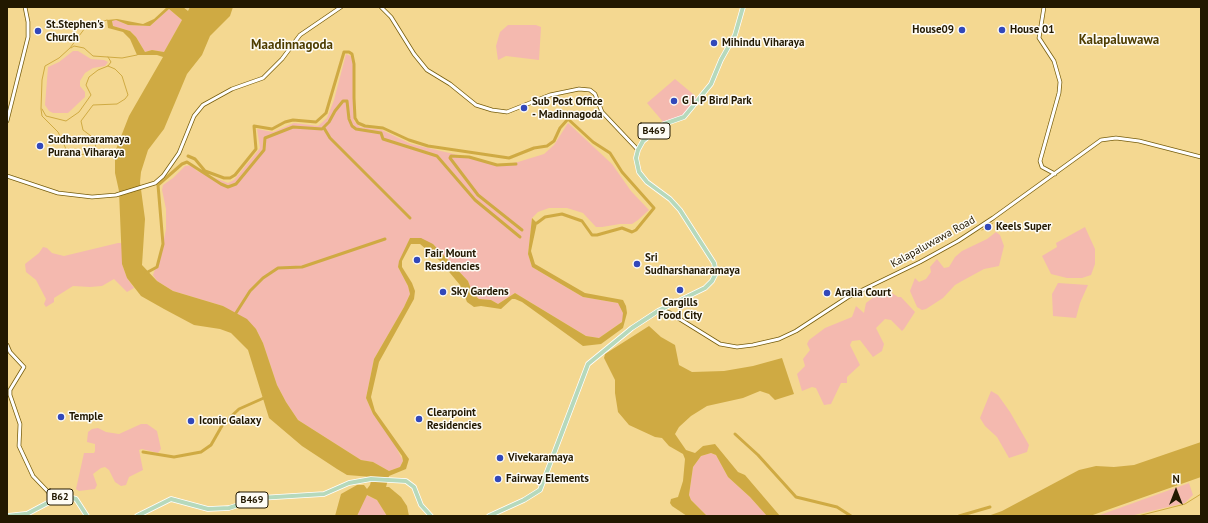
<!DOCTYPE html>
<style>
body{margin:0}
#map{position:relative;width:1208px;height:523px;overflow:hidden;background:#f4d891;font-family:"PT Sans",sans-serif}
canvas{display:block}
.frame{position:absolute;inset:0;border:8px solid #221800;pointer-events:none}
.north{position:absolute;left:1156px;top:471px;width:40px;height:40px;-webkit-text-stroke:3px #fefcf5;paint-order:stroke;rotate:0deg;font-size:11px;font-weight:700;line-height:16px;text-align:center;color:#221800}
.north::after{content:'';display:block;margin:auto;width:14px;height:18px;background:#221800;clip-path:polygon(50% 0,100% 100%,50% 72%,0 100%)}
</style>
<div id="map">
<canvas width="1208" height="523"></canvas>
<div class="frame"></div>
<div class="north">N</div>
</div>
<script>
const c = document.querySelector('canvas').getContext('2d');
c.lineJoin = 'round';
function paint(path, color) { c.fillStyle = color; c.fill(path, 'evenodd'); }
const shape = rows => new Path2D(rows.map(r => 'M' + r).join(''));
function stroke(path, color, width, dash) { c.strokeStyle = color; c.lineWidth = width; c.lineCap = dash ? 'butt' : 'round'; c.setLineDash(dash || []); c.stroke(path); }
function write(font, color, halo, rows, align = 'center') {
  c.font = font + ' "PT Sans",sans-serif'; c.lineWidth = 3; c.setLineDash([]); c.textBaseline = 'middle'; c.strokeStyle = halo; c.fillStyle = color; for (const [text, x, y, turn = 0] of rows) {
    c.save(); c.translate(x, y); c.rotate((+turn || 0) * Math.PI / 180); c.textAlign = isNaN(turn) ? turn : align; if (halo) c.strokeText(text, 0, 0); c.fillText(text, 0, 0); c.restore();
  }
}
const green = shape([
 [169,9,182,20,164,52,152,50,145,52,136,37,130,31,113,26,112,21,116,20,128,25,150,26],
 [508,25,536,25,541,27,539,60,506,56,498,60,496,46,500,32],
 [73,51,78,51,91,59,104,60,108,62,105,66,93,68,85,73,80,81,80,86,85,92,85,97,68,113,53,113,49,111,45,105,48,67,59,62],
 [346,54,353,57,354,121,360,127,382,130,411,144,501,165,518,162,544,154,554,145,568,123,612,164,631,191,649,210,638,220,632,224,620,224,602,227,596,227,583,213,567,208,549,208,538,212,532,218,528,254,532,267,583,297,618,303,621,306,623,313,623,321,599,338,586,336,515,293,498,304,491,300,479,299,473,294,468,281,433,244,410,238,398,267,408,286,410,294,404,307,374,359,366,398,373,414,393,441,403,461,400,467,389,471,373,462,361,460,298,420,286,402,277,385,263,343,256,329,223,306,173,291,157,281,153,275,162,249,166,229,166,209,162,190,163,185,173,178,185,166,192,165,197,171,228,183,234,180,260,148,257,129,273,132,294,123,318,126,327,118,334,100],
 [675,79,699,99,684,116,664,123,647,103],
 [1085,227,1095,249,1095,264,1091,275,1082,278,1067,278,1051,274,1042,256,1057,247,1056,243],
 [996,232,1000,235,1004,246,999,266,984,269,962,281,955,285,943,298,926,309,922,310,917,307,910,291,915,278,919,282,926,279,931,272,930,267,937,259,944,268,949,267,955,257,962,251,987,239],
 [118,243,122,243,122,264,127,278,134,288,127,292,114,279,102,286,90,287,73,286,54,298,54,302,46,307,44,304,46,299,36,280,26,272,25,264,39,253,43,247,47,248,52,253,64,256],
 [1058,283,1088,285,1080,303,1076,318,1053,316,1052,294],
 [889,291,898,297,901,297,915,312,904,329,902,331,891,320,885,319,876,328,884,344,882,351,873,357,860,340,852,341,850,345,860,365,847,377,847,383,841,383,831,404,824,405,816,388,812,387,802,391,797,374,805,366,803,359,810,350,807,344,809,340,825,328,852,317,856,306,864,313,866,303,879,293],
 [991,391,998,395,1010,412,1029,445,1027,452,1009,458,997,437,985,426,980,418],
 [141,424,147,424,157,431,161,449,158,453,142,449,139,450,143,470,129,477,126,485,121,486,115,482,109,470,105,467,101,468,93,474,97,485,95,489,79,491,76,489,84,453,94,453,95,451,95,444,87,442,88,432,92,429,98,428,106,432,119,434],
 [711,453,716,455,728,477,750,497,767,516,707,516,691,500,689,495,693,467,701,456],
 [1189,483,1193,495,1185,503,1130,516,1097,516],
 [366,495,377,500,387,516,357,516]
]);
const water = shape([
 [167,7,183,7,188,11,190,7,233,7,230,16,210,36,202,55,187,74,164,129,148,150,141,172,140,182,145,219,142,265,157,281,173,291,223,306,247,319,256,329,263,343,277,385,286,402,298,420,361,460,373,462,389,471,400,467,403,461,402,456,373,414,366,398,374,359,404,307,410,294,408,286,398,267,399,261,410,238,421,238,433,244,468,281,473,294,479,299,491,300,498,304,515,293,586,336,599,338,622,322,623,313,618,303,583,297,532,267,528,254,532,218,537,223,531,251,535,264,585,293,623,300,626,306,627,313,623,328,601,344,583,346,522,302,515,299,512,299,501,309,481,306,474,307,467,302,460,285,440,261,420,244,411,244,402,261,402,267,412,283,415,291,414,299,379,362,371,397,375,411,409,459,406,469,389,476,386,487,389,487,401,497,407,506,409,516,387,516,377,500,367,495,357,516,335,516,341,494,357,485,364,485,367,489,370,485,372,477,347,475,337,469,302,446,269,418,248,350,231,333,220,329,194,325,164,309,141,296,127,278,122,264,119,191,115,173,115,152,129,116,163,57,157,55,137,55,130,39,123,32,108,28,107,20,117,19,143,24,154,19],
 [169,9,182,20,164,52,152,50,145,52,136,37,130,31,113,26,112,21,116,20,128,25,150,26],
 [649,326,661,337,675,345,679,365,692,372,724,371,753,366,782,358,794,394,775,400,769,394,760,391,743,398,707,406,691,416,679,427,675,434,686,450,695,453,703,446,715,444,738,472,745,475,780,516,767,516,750,497,728,477,716,455,711,453,701,456,693,467,689,495,691,500,707,516,687,516,672,506,670,503,671,499,678,497,683,481,685,459,683,454,669,446,662,438,655,437,629,425,618,412,615,393,615,380,604,358,605,354],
 [1201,442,1201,477,1090,516,988,516,1002,511,1079,470,1096,466,1114,467,1134,465]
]);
const stream = shape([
 [107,20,85,28,70,48,59,58,45,66,42,80,41,109,42,116,58,132,67,151,73,155,115,152],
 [71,48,74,46,84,48,93,56,122,58,137,55],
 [42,109,46,116,66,121,79,112,91,95,86,85,89,77,98,70,108,66,111,62,108,57],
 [96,153,95,139,83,130,81,121,93,105,117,104,125,99,128,95,122,76,115,69,108,66],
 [982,230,993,223],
 [1138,516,1185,504,1201,494]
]);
const canal = shape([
 [324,128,330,138,410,218],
 [188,156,195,159,205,171,224,178,230,178,235,175,256,149,254,126,272,129,285,122,293,120,316,122,326,113,344,52,349,52,352,54,354,64,354,98,355,118,358,123,365,126,383,128,409,140,428,146,509,158,534,148,547,146,554,141,560,128,568,119,593,142,610,153,622,172,654,208,636,230,632,232,622,228,597,235,592,235,582,221,562,214,545,217,537,223],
 [516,164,497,165,469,157,451,156,450,158,478,195,522,230],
 [146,273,157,267,163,244,158,185,182,164,187,162,221,184,228,187,236,184,264,150,265,138,293,127,322,129,329,122,335,111,343,101,347,101,349,119,352,126,356,129,381,133,383,139,437,156,475,200,520,237],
 [236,313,250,291,263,278,278,268,302,267,385,239],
 [735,434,758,455,796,497,837,507,851,516],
 [143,452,174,457,201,452,211,445,223,424,239,409,266,397],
 [959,516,990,507]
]);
const minor = shape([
 [381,7,391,17,414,54,427,70,450,84,476,105,492,110,507,112,550,95,579,89,590,90,595,94,602,112,638,150],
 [1044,7,1039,38,1054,61,1060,82,1059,93,1040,161,1042,167,1055,174],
 [7,121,28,37,28,22,25,7],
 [7,176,58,193,92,197,116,195,155,183,163,176,179,153,194,116,203,105,232,89,263,78,282,59,300,35,341,7],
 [661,310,670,313,720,344,737,347,753,345,779,339,796,331,848,297,920,262,958,241,993,218,1101,140,1116,138,1139,141,1201,157],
 [7,345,10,352,24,367,10,390,10,395,20,424,19,446,33,476,55,499]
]);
const major = shape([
 [7,516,25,514],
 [23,516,55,499,65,496,76,499,87,516],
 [137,516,171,499,208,509,229,508,260,498,324,494,349,483,371,479,406,481,414,487,421,505,431,516],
 [489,516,524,500,540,490,588,364,632,328,658,311,705,288,712,281,716,273,714,263,680,210,670,199,647,182,639,172,636,158,638,150,643,141,664,124,684,117,711,84,721,60,735,35,743,7]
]);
const markers = [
 [962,30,4,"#3248ba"],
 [1002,30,4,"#3248ba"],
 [38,31,4,"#3248ba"],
 [714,43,4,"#3248ba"],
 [674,101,4,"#3248ba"],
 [524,108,4,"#3248ba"],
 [40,146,4,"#3248ba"],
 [988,227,4,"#3248ba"],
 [417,260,4,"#3248ba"],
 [637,264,4,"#3248ba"],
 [680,290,4,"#3248ba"],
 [443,292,4,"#3248ba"],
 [827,293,4,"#3248ba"],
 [61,417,4,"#3248ba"],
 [419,419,4,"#3248ba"],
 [191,421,4,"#3248ba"],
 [500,458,4,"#3248ba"],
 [498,479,4,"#3248ba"]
];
const shields = [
 [654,131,32],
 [60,497,26],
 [252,500,32]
];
const shieldNames = [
 ["B469",654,131],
 ["B62",60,497],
 ["B469",252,500]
];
const poiNames = [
 ["St.Stephen's",46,25],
 ["Church",46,38],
 ["House09",954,30,"right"],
 ["House 01",1010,30],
 ["Mihindu Viharaya",722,43],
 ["G L P Bird Park",682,101],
 ["Sub Post Office",532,102],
 ["- Madinnagoda",532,115],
 ["Sudharmaramaya",48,140],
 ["Purana Viharaya",48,153],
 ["Keels Super",996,227],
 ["Fair Mount",425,254],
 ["Residencies",425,267],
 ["Sri",645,258],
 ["Sudharshanaramaya",645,271],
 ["Sky Gardens",451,292],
 ["Aralia Court",835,293],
 ["Cargills",680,303,"center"],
 ["Food City",680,316,"center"],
 ["Clearpoint",427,413],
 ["Residencies",427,426],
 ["Temple",69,417],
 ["Iconic Galaxy",199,421],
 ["Vivekaramaya",508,458],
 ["Fairway Elements",506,479]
];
const streetNames = [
 ["Kalapaluwawa Road",933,242,-29]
];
const quarterNames = [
 ["Kalapaluwawa",1119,40],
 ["Maadinnagoda",292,45]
];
paint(green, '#f4b9af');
paint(water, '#cfaa43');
stroke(stream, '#cfaa43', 1);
stroke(canal, '#cfaa43', 3);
stroke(minor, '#765d0d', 4.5);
stroke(major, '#fff', 5.5);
stroke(minor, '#fff', 3);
stroke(major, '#b6d9bc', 4);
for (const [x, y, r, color] of markers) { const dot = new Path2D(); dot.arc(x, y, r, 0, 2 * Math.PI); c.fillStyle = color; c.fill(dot); stroke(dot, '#fefcf5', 1.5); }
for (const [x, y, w] of shields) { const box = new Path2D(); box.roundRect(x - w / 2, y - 8, w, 16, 3); c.fillStyle = '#fefcf5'; c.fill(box); stroke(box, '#221800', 1); }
write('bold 10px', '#221800', null, shieldNames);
write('bold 11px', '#221800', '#fefcf5', poiNames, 'left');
write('11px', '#221800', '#fefcf5', streetNames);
write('bold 13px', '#4f3d00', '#fefcf5', quarterNames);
</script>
